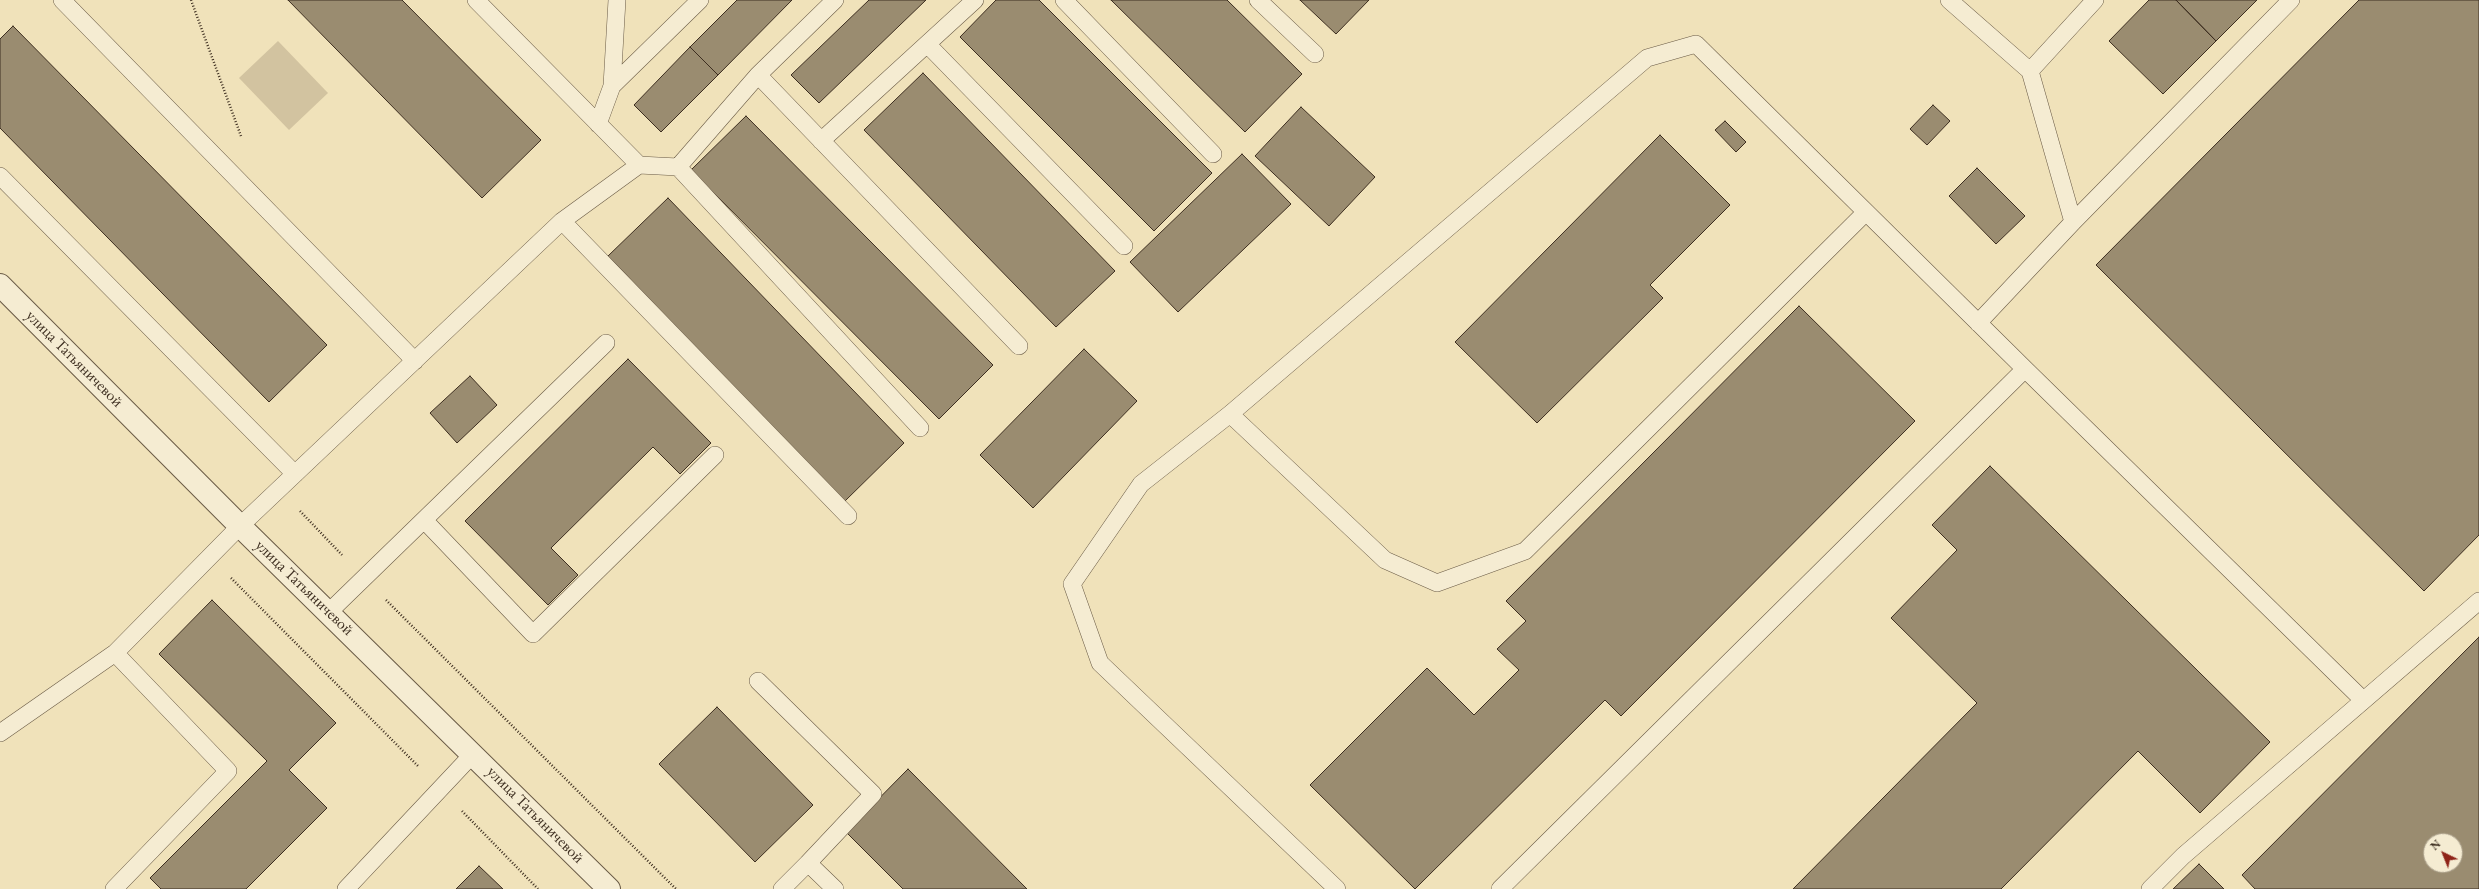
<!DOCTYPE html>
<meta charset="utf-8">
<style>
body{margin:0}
#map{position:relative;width:2479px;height:889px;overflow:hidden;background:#f0e2ba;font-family:"EB Garamond",serif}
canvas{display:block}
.north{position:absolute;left:2423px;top:833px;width:40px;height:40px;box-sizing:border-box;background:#f5ecd2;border:1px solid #aba08b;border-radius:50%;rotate:317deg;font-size:11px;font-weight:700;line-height:16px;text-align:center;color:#3d2e20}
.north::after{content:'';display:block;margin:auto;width:14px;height:18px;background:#8f2418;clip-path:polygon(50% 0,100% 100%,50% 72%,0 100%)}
</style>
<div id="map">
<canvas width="2479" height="889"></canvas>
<div class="north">N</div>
</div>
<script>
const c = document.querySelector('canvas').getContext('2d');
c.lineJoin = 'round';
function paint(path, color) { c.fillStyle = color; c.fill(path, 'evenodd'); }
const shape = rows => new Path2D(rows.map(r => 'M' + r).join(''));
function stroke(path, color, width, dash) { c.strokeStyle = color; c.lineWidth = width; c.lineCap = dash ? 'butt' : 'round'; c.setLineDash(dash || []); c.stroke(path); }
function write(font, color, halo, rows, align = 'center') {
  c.font = font + ' "EB Garamond",serif'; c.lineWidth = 4; c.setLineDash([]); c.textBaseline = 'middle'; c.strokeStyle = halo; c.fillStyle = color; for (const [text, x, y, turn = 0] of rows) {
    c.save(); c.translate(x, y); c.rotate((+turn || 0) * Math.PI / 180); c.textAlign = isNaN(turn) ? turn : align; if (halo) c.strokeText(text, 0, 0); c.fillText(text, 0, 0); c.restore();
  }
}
const green = shape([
 [278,41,328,93,289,130,239,78]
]);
const building = shape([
 [288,0,402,0,541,140,482,198,288,0],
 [737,0,792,0,718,75,690,47,737,0],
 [869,0,926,0,819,103,791,75,869,0],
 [996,0,1039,0,1212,173,1154,231,960,37,996,0],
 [1111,0,1227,0,1302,74,1245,132,1111,0],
 [1300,0,1369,0,1336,34,1300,0],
 [2149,0,2176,0,2216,41,2163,94,2109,41,2149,0],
 [2176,0,2257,0,2216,41,2176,0],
 [2359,0,2479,0,2479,535,2424,591,2096,265,2359,0],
 [13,26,327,345,269,402,0,128,0,39,13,26],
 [690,47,718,75,661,132,634,105,690,47],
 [923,73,1115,271,1056,327,864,130,923,73],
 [1933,105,1950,121,1927,145,1910,129,1933,105],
 [1301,107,1375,177,1329,226,1255,156,1301,107],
 [746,116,993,365,939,419,691,170,746,116],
 [1725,121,1746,142,1736,152,1715,130,1725,121],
 [1660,135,1730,205,1650,285,1663,298,1537,423,1455,342,1660,135],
 [1242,154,1291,204,1178,312,1130,262,1242,154],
 [1977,168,2025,216,1996,244,1949,196,1977,168],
 [668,198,904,443,844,502,608,256,668,198],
 [1799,306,1915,421,1621,716,1605,700,1415,889,1310,785,1427,668,1474,715,1519,670,1497,649,1526,621,1506,601,1799,306],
 [1084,349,1137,401,1033,508,980,455,1084,349],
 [628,359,711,443,680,474,653,447,551,548,578,575,548,605,465,521,628,359],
 [470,376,497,405,457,443,430,413,470,376],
 [1990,466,2270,742,2200,813,2138,751,2001,889,1793,889,1977,703,1891,618,1957,550,1932,525,1990,466],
 [212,600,336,723,289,770,327,808,246,889,161,889,150,878,267,761,159,654,212,600],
 [2479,637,2479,889,2255,889,2242,875,2479,637],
 [2431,841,2455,841,2455,865,2431,865,2431,841],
 [717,707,813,805,755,862,659,764,717,707],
 [908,769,1027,889,903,889,846,832,908,769],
 [2199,864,2224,889,2173,889,2199,864],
 [479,866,503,889,456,889,479,866]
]);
const path = shape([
 [191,0,241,136],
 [300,511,342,555],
 [231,578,418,766],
 [386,600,676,889],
 [462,811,538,889]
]);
const service = shape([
 [62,0,415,361],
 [1064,0,1213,154],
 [1258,0,1315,54],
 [1949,0,2030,71,2095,0],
 [927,44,1124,246],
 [2030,71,2073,222],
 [758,75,1019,346],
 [612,86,700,0],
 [598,124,612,86,617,0],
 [821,141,975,0],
 [639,165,678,167,758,75,835,0],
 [678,167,920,428],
 [0,176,295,474],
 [562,221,848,516],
 [1978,323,2073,222,2291,0],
 [1230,414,1385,560,1437,583,1525,551,1866,212],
 [424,520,533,634,715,455],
 [329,612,606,343],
 [758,681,873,794,808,863],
 [0,733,115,653],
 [114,889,228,771,115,653,240,526,562,221,639,165,476,0],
 [346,889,473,754],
 [782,889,808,863,835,889],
 [1337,889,1100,663,1072,584,1141,484,1230,414,1647,58,1696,44,2025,369],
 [1500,889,2025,369,2363,700],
 [2150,889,2183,856,2479,601]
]);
const minor = shape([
 [0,285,240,526,609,889]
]);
const streetNames = [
 ["улица Татьяничевой",74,359,45],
 ["улица Татьяничевой",304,588,44],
 ["улица Татьяничевой",535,815,45]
];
paint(green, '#d2c3a0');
paint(building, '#9a8c70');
stroke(building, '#3d2e20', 1);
stroke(service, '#6a5b46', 18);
stroke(minor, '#6a5b46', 24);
stroke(path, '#3d2e20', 2.5, [1, 2]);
stroke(service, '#f5ecd2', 17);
stroke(minor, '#f5ecd2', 22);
write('16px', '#3d2e20', '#f5ecd2', streetNames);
</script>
